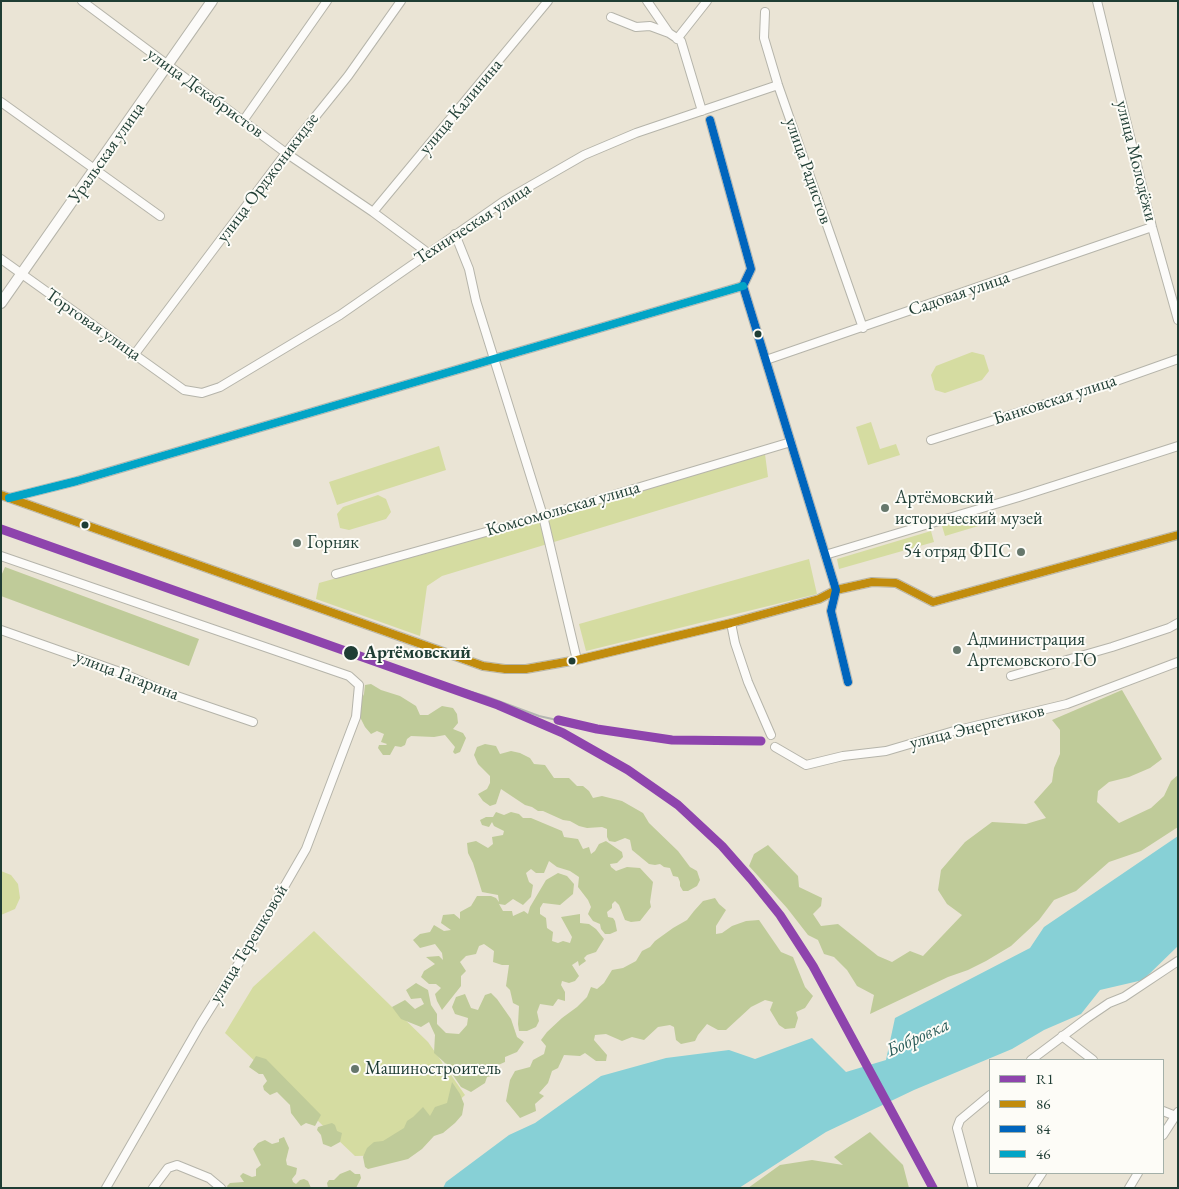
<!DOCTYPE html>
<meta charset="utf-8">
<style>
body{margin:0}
#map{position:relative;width:1179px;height:1189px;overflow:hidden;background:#eae4d5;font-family:"EB Garamond",serif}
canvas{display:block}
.frame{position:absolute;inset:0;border:2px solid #1f3d34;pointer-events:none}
.legend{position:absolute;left:989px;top:1059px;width:175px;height:115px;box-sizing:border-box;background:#fdfcf7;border:1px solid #a4b0a9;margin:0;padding:6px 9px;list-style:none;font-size:15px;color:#1f3d34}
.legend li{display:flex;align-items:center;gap:10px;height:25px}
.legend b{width:25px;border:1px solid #a4b0a9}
</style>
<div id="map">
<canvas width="1179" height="1189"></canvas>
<div class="frame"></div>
<ul class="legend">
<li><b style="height:6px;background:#8e44ad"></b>R1</li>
<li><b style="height:6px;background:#c18c0d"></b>86</li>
<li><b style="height:6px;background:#0065bd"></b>84</li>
<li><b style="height:6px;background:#02a4c6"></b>46</li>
</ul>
</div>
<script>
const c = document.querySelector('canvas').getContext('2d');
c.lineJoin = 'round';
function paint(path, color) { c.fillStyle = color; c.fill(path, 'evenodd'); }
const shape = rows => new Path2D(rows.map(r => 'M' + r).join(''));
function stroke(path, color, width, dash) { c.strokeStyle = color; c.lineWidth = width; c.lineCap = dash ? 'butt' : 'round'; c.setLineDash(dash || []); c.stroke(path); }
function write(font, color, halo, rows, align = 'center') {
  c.font = font + ' "EB Garamond",serif'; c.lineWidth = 4; c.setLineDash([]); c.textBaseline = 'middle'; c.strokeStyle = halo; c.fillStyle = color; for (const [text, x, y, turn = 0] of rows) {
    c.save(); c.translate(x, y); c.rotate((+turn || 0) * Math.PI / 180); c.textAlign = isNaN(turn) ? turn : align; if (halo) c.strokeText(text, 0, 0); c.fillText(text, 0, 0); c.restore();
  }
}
const green = shape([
 [972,352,984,355,989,371,982,380,945,393,935,390,931,375,936,366],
 [871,422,880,449,896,444,900,455,868,465,856,427],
 [439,446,446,470,337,505,329,482],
 [765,454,768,477,442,576,427,586,420,636,316,599,319,583,438,550],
 [378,495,386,499,391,512,386,519,349,530,340,528,337,514,343,507],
 [982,514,985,524,945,536,942,526],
 [931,531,934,542,839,569,837,559],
 [809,559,817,594,586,651,579,624],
 [1,871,11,875,18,884,20,898,15,909,1,915],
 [314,931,428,1042,465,1095,401,1155,355,1156,225,1033,253,987]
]);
const forest = shape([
 [5,567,199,639,189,666,1,596,1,576],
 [371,684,381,690,400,696,416,706,420,715,428,715,442,706,453,708,457,714,458,723,453,729,463,733,466,738,460,752,455,754,453,752,455,747,445,735,434,737,411,736,407,739,405,745,401,747,395,746,390,755,383,755,378,748,379,745,386,745,387,744,381,742,384,734,377,731,371,734,365,727,359,715,361,707,361,700,364,694,365,685],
 [1122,690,1162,759,1150,768,1129,777,1109,782,1098,791,1097,802,1119,823,1151,808,1164,796,1171,781,1178,775,1178,827,1141,851,1109,862,1076,891,1054,900,1039,920,1011,946,986,961,968,970,948,977,870,1014,874,995,857,986,847,970,834,957,824,954,818,940,808,935,787,908,749,866,754,854,768,845,798,876,799,887,822,898,821,906,813,914,821,926,838,924,878,956,892,962,910,951,923,956,962,915,947,904,938,890,941,870,965,842,992,822,1026,824,1046,818,1034,802,1052,782,1054,768,1060,754,1060,730,1052,720],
 [485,744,496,746,500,754,511,751,520,753,530,758,534,764,545,765,554,778,569,778,577,786,583,786,589,791,593,798,602,796,622,801,643,813,649,823,678,851,690,867,697,871,700,880,697,886,688,891,683,891,680,886,680,882,678,877,673,876,670,868,664,867,660,864,655,865,649,864,632,850,630,840,625,838,615,842,609,841,607,837,607,829,602,827,587,828,579,826,570,821,563,820,543,811,538,811,532,807,525,805,501,789,496,804,490,806,483,801,478,794,487,789,490,783,490,776,478,764,474,755,477,747],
 [496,812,504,815,511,812,519,814,523,818,531,818,562,831,564,837,578,839,583,849,589,847,591,854,595,851,599,844,606,841,622,852,623,857,617,863,610,864,611,867,616,871,627,867,640,868,653,882,650,902,651,907,640,921,631,922,625,920,619,905,615,901,612,904,612,908,607,912,608,917,613,918,615,921,617,931,610,934,605,934,601,929,600,924,593,921,588,914,591,907,588,900,578,887,579,877,570,871,557,867,549,861,544,873,536,873,531,869,526,873,529,882,533,885,531,897,523,905,513,899,505,905,499,904,503,911,512,911,513,916,524,911,528,914,530,907,546,880,558,873,567,876,574,884,573,894,560,905,543,903,540,908,540,914,546,918,547,928,553,932,552,941,558,943,563,941,570,943,572,937,561,917,580,914,580,923,589,924,596,929,604,939,596,952,587,955,584,958,586,961,579,966,578,961,572,965,579,976,575,981,569,983,562,981,561,985,565,992,565,1001,558,999,553,1006,540,1004,537,1012,539,1021,536,1027,527,1031,519,1031,518,1024,519,1006,513,1003,510,990,506,986,509,965,502,965,493,962,494,951,484,944,479,946,476,954,466,956,460,962,466,971,461,976,461,986,442,1010,437,1001,435,994,441,988,436,984,429,984,421,977,424,971,435,964,426,957,439,956,443,960,442,953,435,944,420,948,413,940,420,934,430,932,434,925,444,931,451,930,441,923,443,915,454,914,460,919,460,912,471,906,477,896,491,896,496,898,499,902,498,895,482,892,473,863,468,853,467,843,476,841,488,848,493,844,492,837,503,835,504,831,494,826,492,822,489,827,482,825,480,820,486,817,493,817],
 [715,898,719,904,726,910,716,926,716,934,722,933,732,926,746,921,759,920,781,952,793,957,805,987,813,996,805,1008,796,1012,798,1018,795,1028,785,1029,779,1025,770,1010,773,1002,765,1000,751,1007,726,1030,718,1030,707,1024,698,1035,695,1041,681,1044,676,1040,674,1027,670,1025,658,1027,644,1040,632,1037,622,1041,606,1034,595,1035,594,1040,607,1055,606,1061,596,1061,585,1053,580,1056,564,1055,558,1068,552,1071,548,1083,539,1093,544,1096,535,1104,536,1111,520,1118,506,1101,510,1080,515,1071,530,1067,533,1060,544,1054,546,1046,541,1040,547,1032,562,1018,577,1007,587,997,591,987,597,989,604,983,612,970,623,968,636,961,642,951,650,947,655,941,673,928,687,920,694,911,703,901],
 [416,983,428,990,431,1005,437,1014,437,1024,446,1033,459,1034,467,1025,468,1018,455,1014,452,1007,456,997,465,994,471,1008,478,1010,485,995,491,993,497,999,511,1019,517,1037,524,1042,517,1052,505,1057,505,1062,496,1066,499,1071,496,1075,487,1077,485,1083,471,1092,461,1087,444,1062,434,1053,435,1035,429,1022,421,1027,401,1019,392,1007,405,1000,415,1009,424,1004,421,998,411,999,406,990],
 [256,1056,266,1059,321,1115,315,1126,306,1123,301,1126,291,1113,290,1105,277,1092,270,1095,264,1090,263,1086,267,1081,263,1074,259,1074,249,1067],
 [452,1082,460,1094,464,1104,462,1115,455,1123,443,1133,434,1136,422,1149,408,1159,368,1169,365,1167,363,1157,367,1148,374,1142,383,1141,404,1128,407,1121,413,1117,423,1107,430,1116,435,1107,447,1103],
 [332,1123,335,1125,337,1131,342,1133,340,1142,331,1147,323,1144,321,1135,317,1130,318,1127],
 [870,1132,903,1165,909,1188,748,1188,780,1165,812,1160,843,1165,834,1157],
 [284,1137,289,1148,286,1160,287,1165,297,1168,296,1174,292,1179,293,1182,296,1184,300,1180,304,1179,308,1181,311,1188,228,1188,227,1186,230,1183,244,1182,240,1176,243,1173,252,1177,256,1176,256,1169,261,1165,253,1149,258,1143,265,1140,272,1144,279,1142,279,1139],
 [350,1170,355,1174,360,1174,361,1178,356,1188,328,1188,327,1183,329,1180,334,1180,340,1174]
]);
const water = shape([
 [1178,836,1178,946,1143,980,1100,990,1081,1014,1044,1030,1012,1049,914,1090,826,1132,739,1188,443,1188,446,1182,509,1135,535,1123,601,1076,666,1058,729,1050,755,1059,812,1038,846,1072,886,1060,895,1018,1030,948,1044,927]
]);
const minor = shape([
 [82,1,286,153,373,212,428,253],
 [647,1,669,33,681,41,702,111],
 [1097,1,1152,227,1178,320],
 [765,12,764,38,778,85,863,328],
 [611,17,636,27,650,26,669,33],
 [677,39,707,1],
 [1,102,160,216],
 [710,120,751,269,743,286,836,590,831,611,848,682],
 [243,121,327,1],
 [373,212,548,1],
 [455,234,469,269,476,301,543,516,577,660],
 [1,259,184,390,202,393,220,387,340,315,504,201,584,155,636,133,778,85],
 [134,355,286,153,348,76,401,1],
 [766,360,1152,227],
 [931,440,1102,386,1178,359],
 [1,495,483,666,505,669,526,669,577,660,731,623,819,599,836,590,872,582,896,583,933,602,1178,535],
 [9,498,77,481,743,286],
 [825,555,1019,497,1178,446],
 [1,556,349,676,359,685,356,717,306,849,254,939,200,1025,106,1188],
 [336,574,543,516,791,442],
 [731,623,735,643,748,682,771,735],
 [1,630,120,672,171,694,253,722],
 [1011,676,1112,647,1169,628,1178,623],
 [775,747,806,765,843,756,886,751,954,731,1067,704,1178,662],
 [1062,1036,1093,1060],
 [1031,1060,1087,1018,1109,1003,1124,997,1178,961],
 [1163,1111,1178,1117],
 [1163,1135,1178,1112],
 [153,1188,168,1168,177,1165,209,1178,221,1188],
 [973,1188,957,1128,960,1120,990,1095],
 [1032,1188,1042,1173],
 [1129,1188,1138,1173]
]);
const major = shape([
 [1,303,212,1]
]);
const rail = shape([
 [433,681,485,696,539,716,597,729,672,740,761,741]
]);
const bus1 = shape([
 [1,495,483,666,505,669,526,669,577,660,731,623,819,599,836,590,872,582,896,583,933,602,1178,535]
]);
const bus2 = shape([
 [710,120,751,269,743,286,836,590,831,611,848,682]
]);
const bus3 = shape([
 [9,498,77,481,743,286]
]);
const rail1 = shape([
 [1,529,498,705,563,733,628,770,678,805,722,846,751,879,780,915,813,966,933,1188],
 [558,720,597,729,672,740,761,741]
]);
const markers = [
 [758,334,4.5,"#1f3d34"],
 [885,508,5,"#66776c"],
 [85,525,4.5,"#1f3d34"],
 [297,543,5,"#66776c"],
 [1021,552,5,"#66776c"],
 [957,650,5,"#66776c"],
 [351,653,8,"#1f3d34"],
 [572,661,4.5,"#1f3d34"],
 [355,1069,5,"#66776c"]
];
const streetNames = [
 ["улица Декабристов",205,93,36],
 ["улица Калинина",461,107,-50],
 ["Уральская улица",107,153,-55],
 ["улица Молодёжи",1136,161,76],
 ["улица Радистов",808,171,71],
 ["улица Орджоникидзе",268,178,-53],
 ["Техническая улица",473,224,-33],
 ["Садовая улица",959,294,-19],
 ["Торговая улица",93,325,35],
 ["Банковская улица",1055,400,-18],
 ["Комсомольская улица",563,509,-16],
 ["улица Гагарина",127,676,21],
 ["улица Энергетиков",977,727,-14],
 ["улица Терешковой",249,944,-59]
];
const poiNames = [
 ["Артёмовский",895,498],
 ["исторический музей",895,519],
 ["Горняк",307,543],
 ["54 отряд ФПС",1011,552,"right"],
 ["Администрация",967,640],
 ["Артемовского ГО",967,661],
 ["Машиностроитель",365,1069]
];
const stopNames = [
 ["Артёмовский",364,653]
];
const waterNames = [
 ["Бобровка",918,1038,-25]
];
paint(green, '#d5dca1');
paint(forest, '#bfcb99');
paint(water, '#87d0d6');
stroke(minor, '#b5b4aa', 10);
stroke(major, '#b5b4aa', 12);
stroke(minor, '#fcfbf9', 8);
stroke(major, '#fcfbf9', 10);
stroke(rail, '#b3b5b2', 2);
stroke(bus1, '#c18c0d', 8);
stroke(bus2, '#0065bd', 8);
stroke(bus3, '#02a4c6', 8);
stroke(rail1, '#8e44ad', 9);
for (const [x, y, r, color] of markers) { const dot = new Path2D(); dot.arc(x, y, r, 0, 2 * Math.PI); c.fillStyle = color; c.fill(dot); stroke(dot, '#fdfcf7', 2); }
write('18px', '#1f3d34', '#fdfcf7', streetNames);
write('18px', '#1f3d34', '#fdfcf7', poiNames, 'left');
write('bold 18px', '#1f3d34', '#fdfcf7', stopNames, 'left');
write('italic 19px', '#2e605d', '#fdfcf7', waterNames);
</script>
